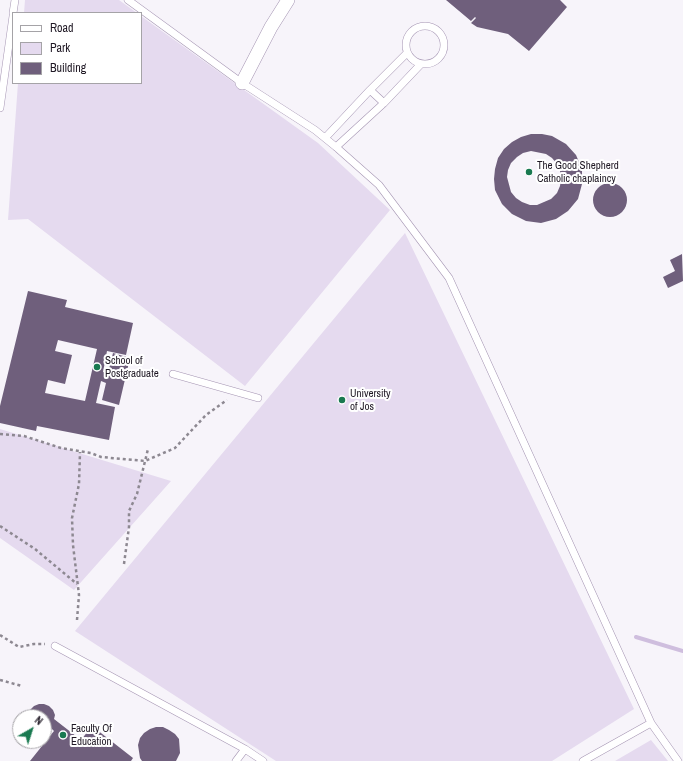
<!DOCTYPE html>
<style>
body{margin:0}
#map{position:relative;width:683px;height:761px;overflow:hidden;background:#f7f4fa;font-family:"Archivo Narrow",sans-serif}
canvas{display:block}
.legend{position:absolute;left:12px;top:12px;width:130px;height:72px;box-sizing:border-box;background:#fff;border:1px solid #a5a3a7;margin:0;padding:5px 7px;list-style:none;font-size:12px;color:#1f1824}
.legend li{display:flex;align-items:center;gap:8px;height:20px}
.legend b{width:20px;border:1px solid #a5a3a7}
.north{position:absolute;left:12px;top:709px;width:40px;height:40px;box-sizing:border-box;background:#fff;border:1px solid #a5a3a7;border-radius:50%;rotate:39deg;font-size:11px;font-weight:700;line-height:16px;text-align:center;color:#1f1824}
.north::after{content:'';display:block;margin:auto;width:14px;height:18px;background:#197950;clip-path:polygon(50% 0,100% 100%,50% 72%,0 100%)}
</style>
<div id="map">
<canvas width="683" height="761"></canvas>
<ul class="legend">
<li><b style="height:5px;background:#fff"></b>Road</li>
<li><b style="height:11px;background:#e5daef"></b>Park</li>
<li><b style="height:11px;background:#6f5f7c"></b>Building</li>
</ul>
<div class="north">N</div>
</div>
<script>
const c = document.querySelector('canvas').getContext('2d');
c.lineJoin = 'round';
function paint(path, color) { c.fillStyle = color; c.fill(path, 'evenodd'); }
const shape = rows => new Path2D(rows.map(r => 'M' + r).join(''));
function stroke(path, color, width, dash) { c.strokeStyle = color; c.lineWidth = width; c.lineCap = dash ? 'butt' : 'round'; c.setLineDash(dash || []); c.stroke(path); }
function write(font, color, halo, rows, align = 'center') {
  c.font = font + ' "Archivo Narrow",sans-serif'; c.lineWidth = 4; c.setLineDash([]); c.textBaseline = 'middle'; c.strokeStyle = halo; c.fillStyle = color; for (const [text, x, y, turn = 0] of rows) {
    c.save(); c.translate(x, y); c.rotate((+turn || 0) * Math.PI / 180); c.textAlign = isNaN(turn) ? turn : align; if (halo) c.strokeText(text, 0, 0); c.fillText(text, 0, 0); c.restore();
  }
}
const green = shape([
 [25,0,119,0,137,13,24,13],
 [141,16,318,143,390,210,245,386,28,219,8,220,18,83,141,83],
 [405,233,634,709,552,761,276,761,75,631],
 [0,429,171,481,74,590,0,538],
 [651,740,668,761,615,761]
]);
const stream = shape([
 [636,637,683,651]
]);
const building = shape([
 [446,0,560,0,567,7,529,51,508,34,477,27,471,23,476,18,475,17,471,21],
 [531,134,542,134,552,136,566,144,576,155,582,169,582,184,578,199,568,211,556,219,541,223,526,221,512,214,502,204,495,190,494,179,495,169,498,158,504,149,512,142,521,137],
 [531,151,546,154,552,158,557,164,560,171,561,179,560,186,557,193,551,199,537,205,530,205,522,202,516,198,511,192,507,177,508,170,511,163,517,157,523,153],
 '593 200a17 17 0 1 1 34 0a17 17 0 1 1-34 0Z',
 [682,254,683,281,668,288,663,277,675,271,670,260],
 [28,291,67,300,65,307,133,323,126,355,107,351,103,372,108,373,113,353,130,358,119,405,102,400,106,383,101,381,96,403,115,407,109,440,37,426,36,431,0,423,0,406],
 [58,340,97,349,85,401,45,393,48,380,65,384,72,355,55,351],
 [39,704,44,704,49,706,53,710,55,715,54,719,81,740,92,726,133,758,131,761,30,761,54,731,50,727,44,730,44,717,28,717,30,710,34,706],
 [156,727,163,727,169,730,175,734,179,739,180,753,176,761,142,761,140,758,138,745,140,738,144,733,150,729]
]);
const path = shape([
 [0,434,24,436,61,448,91,453,101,457,145,461,175,448,206,415,227,400],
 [0,526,35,549,77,584],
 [124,564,129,527,129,511,137,494,148,449],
 [77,620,79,595,73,545,72,518,79,484,80,452],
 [0,635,19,647,34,644,45,644],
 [0,680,22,686]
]);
const lane = shape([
 [128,0,242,83,315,130,336,147,379,185,449,278,651,723,678,761],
 [13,13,15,0],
 '406 45a19 19 0 1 1 38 0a19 19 0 1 1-38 0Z',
 [370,90,384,103],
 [0,108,13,16],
 [326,137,370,90,407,53],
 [336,147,384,103,421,64],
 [173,374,258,398],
 [55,646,245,749,263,761],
 [236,761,245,749],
 [583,761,651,723]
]);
const street = shape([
 [242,83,271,27,288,0]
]);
const markers = [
 [529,172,4,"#197950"],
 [97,367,4,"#197950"],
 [342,400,4,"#197950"],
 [63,735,4,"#197950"]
];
const poiNames = [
 ["The Good Shepherd",537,166],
 ["Catholic chaplaincy",537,179],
 ["School of",105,361],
 ["Postgraduate",105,374],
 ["University",350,394],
 ["of Jos",350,407],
 ["Faculty Of",71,729],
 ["Education",71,742]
];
paint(green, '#e5daef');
stroke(stream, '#cfbede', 4);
paint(building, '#6f5f7c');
stroke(lane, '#a494b2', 8);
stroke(street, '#a494b2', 14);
stroke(path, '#8d8891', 2.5, [3, 3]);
stroke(lane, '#fff', 7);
stroke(street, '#fff', 13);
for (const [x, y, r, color] of markers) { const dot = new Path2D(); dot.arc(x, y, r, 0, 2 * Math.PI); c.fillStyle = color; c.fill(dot); stroke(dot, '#fff', 1.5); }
write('11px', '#1f1824', '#fff', poiNames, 'left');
</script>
